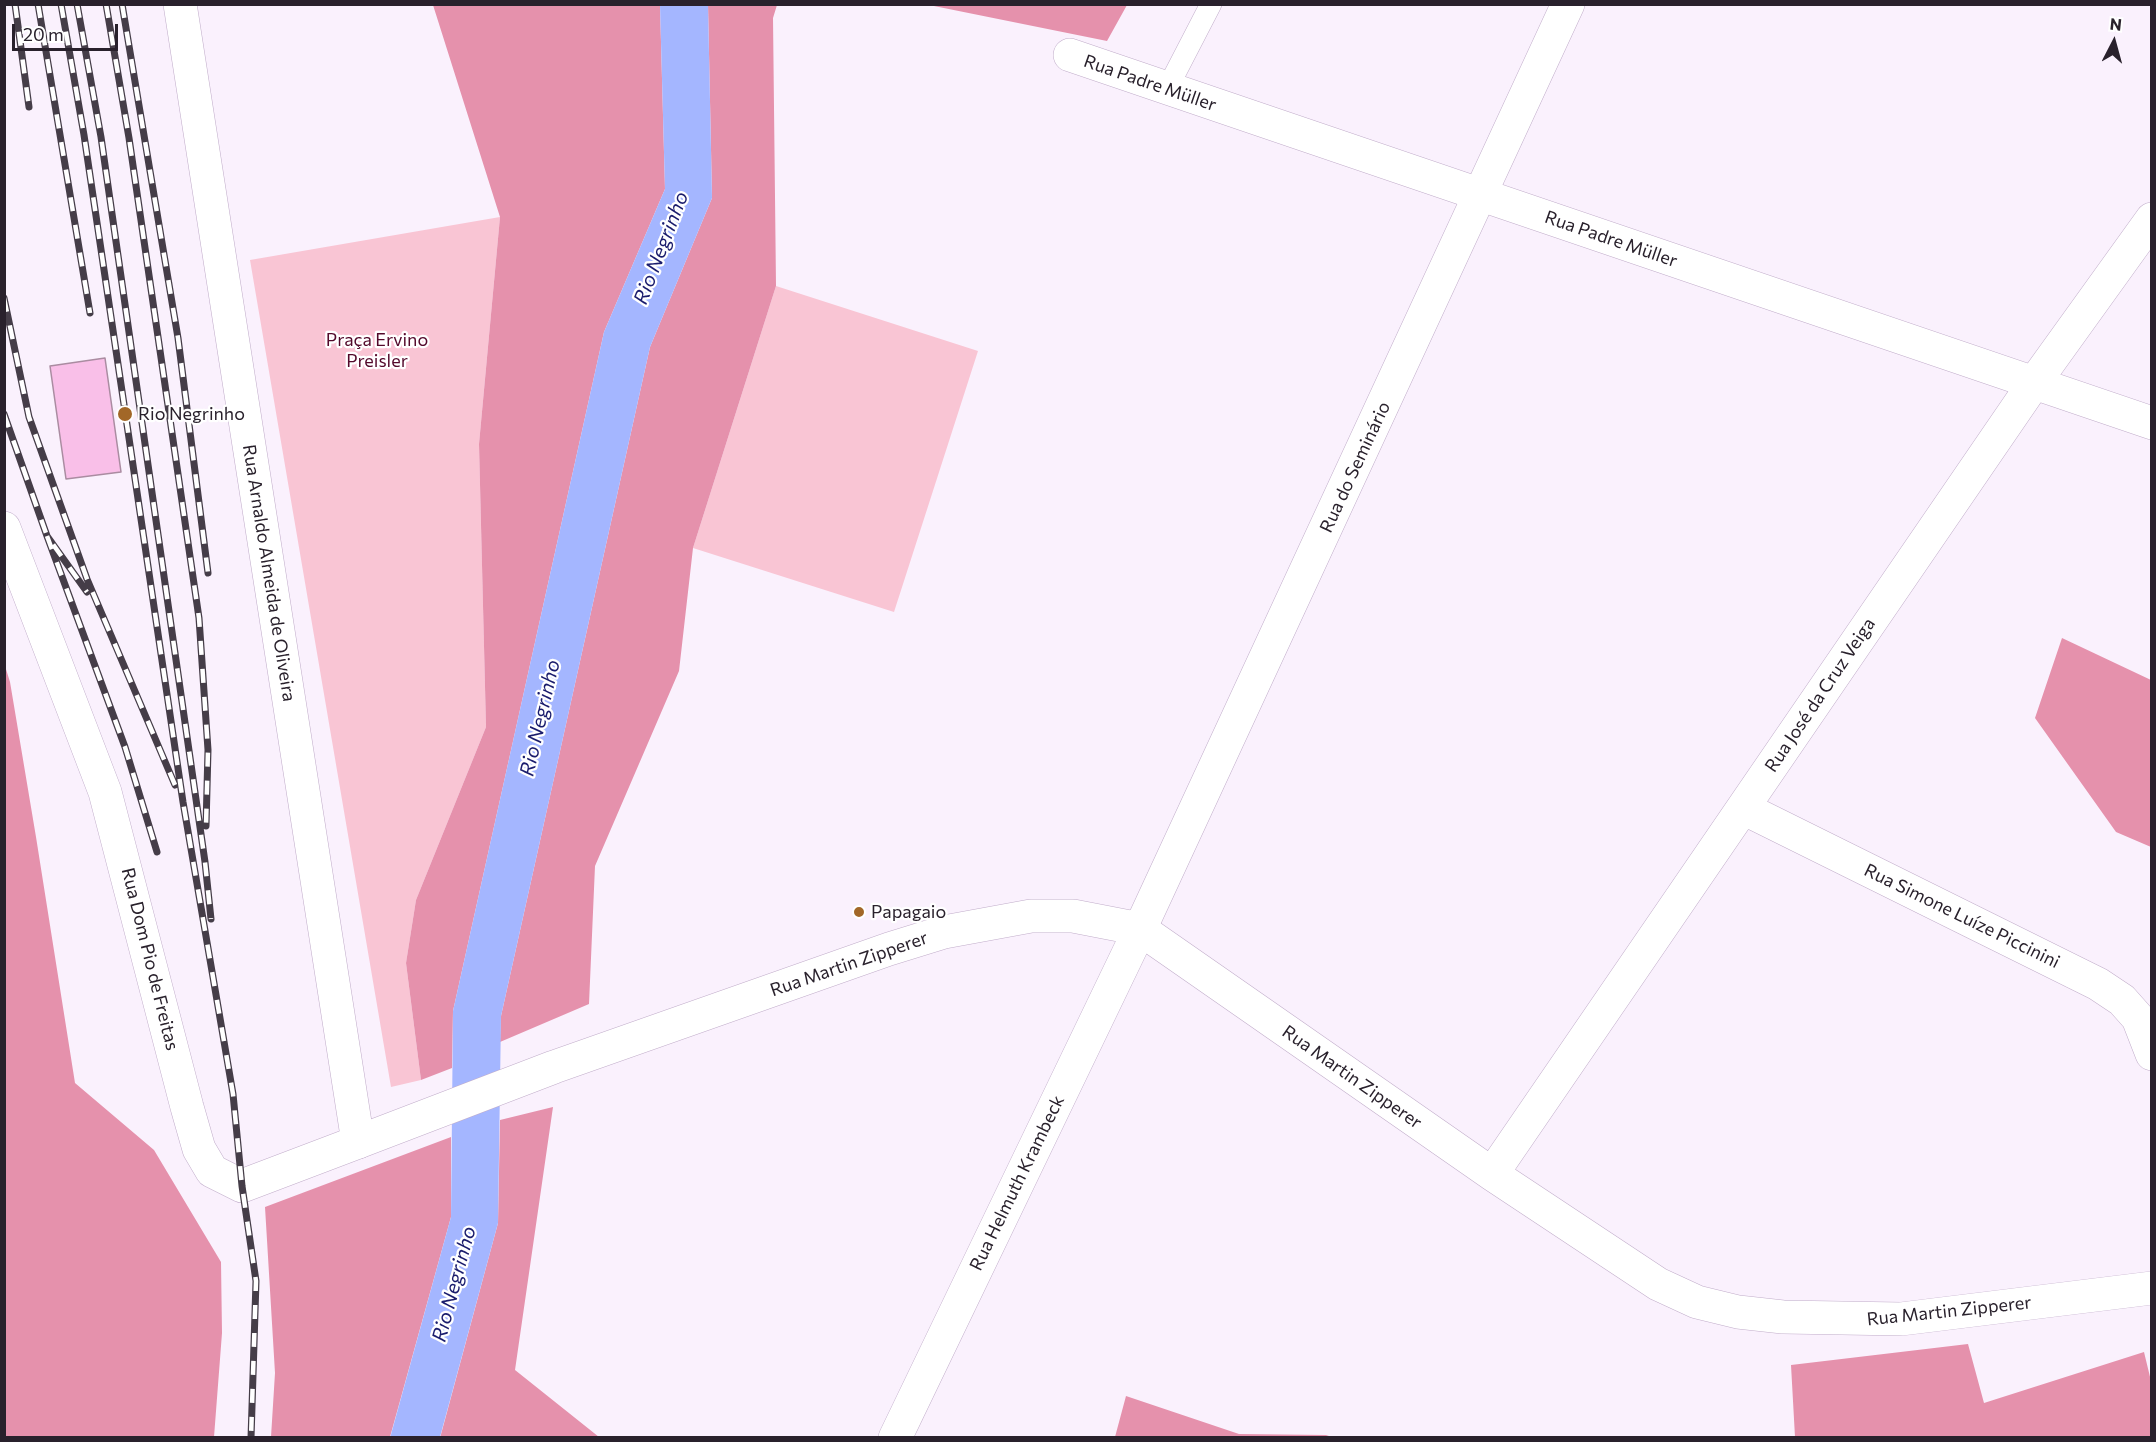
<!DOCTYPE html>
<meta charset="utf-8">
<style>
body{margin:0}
#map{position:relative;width:2156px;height:1442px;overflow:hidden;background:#faf1fd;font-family:Commissioner,sans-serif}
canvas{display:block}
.frame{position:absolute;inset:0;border:6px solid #29212c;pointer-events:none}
.north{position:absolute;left:2084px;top:12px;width:60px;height:60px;-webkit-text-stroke:4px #fff;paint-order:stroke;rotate:6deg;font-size:16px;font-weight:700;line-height:24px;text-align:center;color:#29212c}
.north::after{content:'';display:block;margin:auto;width:21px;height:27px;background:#29212c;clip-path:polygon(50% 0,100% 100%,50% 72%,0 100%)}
.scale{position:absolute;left:12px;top:24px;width:106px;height:27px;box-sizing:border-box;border:3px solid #29212c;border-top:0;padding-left:8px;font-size:18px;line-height:21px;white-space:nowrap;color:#29212c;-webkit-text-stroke:4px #fff;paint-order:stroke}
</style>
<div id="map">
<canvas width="2156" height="1442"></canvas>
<div class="frame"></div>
<div class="north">N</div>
<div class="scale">20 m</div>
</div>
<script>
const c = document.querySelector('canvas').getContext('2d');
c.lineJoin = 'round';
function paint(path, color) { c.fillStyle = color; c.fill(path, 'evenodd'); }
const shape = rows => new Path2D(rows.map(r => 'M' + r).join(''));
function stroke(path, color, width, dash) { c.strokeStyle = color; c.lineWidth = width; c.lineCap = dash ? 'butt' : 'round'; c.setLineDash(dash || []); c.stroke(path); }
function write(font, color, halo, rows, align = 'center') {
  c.font = font + ' Commissioner,sans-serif'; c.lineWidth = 4.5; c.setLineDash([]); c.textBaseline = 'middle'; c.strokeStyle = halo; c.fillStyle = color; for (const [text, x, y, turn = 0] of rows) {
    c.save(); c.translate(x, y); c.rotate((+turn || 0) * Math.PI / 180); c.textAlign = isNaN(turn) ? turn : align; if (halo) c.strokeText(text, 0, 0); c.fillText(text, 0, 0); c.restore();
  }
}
const green = shape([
 [500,217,479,444,486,727,416,900,406,963,421,1080,391,1087,250,260],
 [776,286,978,351,894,612,693,548]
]);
const forest = shape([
 [433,5,660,5,665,189,604,332,453,1011,452,1068,421,1080,406,963,416,900,486,727,479,444,500,217],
 [708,5,777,5,773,18,776,286,693,548,679,671,595,866,589,1004,500,1042,501,1016,650,347,712,198],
 [929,5,1127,4,1127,5,1107,41],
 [2062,638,2151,680,2151,847,2116,832,2035,718],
 [5,666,10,682,36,837,75,1083,154,1150,221,1262,222,1333,214,1437,5,1437],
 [553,1107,515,1370,599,1437,440,1438,498,1223,500,1120],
 [451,1137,451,1217,390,1437,271,1437,275,1373,265,1207],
 [1968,1344,1984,1403,2144,1352,2151,1381,2151,1437,1795,1437,1791,1365],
 [1126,1396,1239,1434,1326,1435,1332,1437,1115,1437]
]);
const water = shape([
 [660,5,708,5,712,198,650,347,501,1016,498,1223,440,1437,390,1438,451,1217,453,1011,604,332,665,189]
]);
const building = shape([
 [105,358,121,472,66,479,50,366,105,358]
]);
const lane = shape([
 [1167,89,1211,4]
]);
const street = shape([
 [1070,55,2152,423],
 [4,528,105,792,187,1107,199,1149,212,1171,242,1186,358,1142],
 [1743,808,2098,984,2122,1000,2138,1018,2152,1054],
 [1492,1174,2034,383,2152,219],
 [895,1438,1140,929,1492,1174,1658,1284,1697,1302,1738,1312,1783,1317,1901,1319,2152,1288]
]);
const secondary = shape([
 [180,4,358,1142,554,1067,889,949,944,932,1031,916,1073,916,1140,929,1568,4]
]);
const rail = shape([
 [15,4,29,107],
 [38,4,90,313],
 [61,4,84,135,183,802,233,1094,242,1186,256,1281,251,1438],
 [77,4,101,137,205,862,211,919],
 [106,4,129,138,199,618,208,750,206,826],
 [122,4,178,338,208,573],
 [4,298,29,417,87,579,175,785],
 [4,414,47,536,87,592],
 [47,536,125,747,157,852]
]);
const markers = [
 [125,414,8,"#a26728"],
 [859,912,6,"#a26728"]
];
const streetNames = [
 ["Rua Padre Müller",1150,83,19],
 ["Rua Padre Müller",1611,239,19],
 ["Rua do Seminário",1355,467,-65],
 ["Rua Arnaldo Almeida de Oliveira",269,573,81],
 ["Rua José da Cruz Veiga",1820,695,-56],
 ["Rua Simone Luíze Piccinini",1962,916,26],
 ["Rua Dom Pio de Freitas",150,959,76],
 ["Rua Martin Zipperer",849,964,-19],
 ["Rua Martin Zipperer",1352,1077,35],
 ["Rua Helmuth Krambeck",1017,1183,-64],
 ["Rua Martin Zipperer",1949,1311,-6]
];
const parkNames = [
 ["Praça Ervino",377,340],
 ["Preisler",377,361]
];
const poiNames = [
 ["Rio Negrinho",138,414],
 ["Papagaio",871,912]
];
const waterNames = [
 ["Rio Negrinho",661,248,-69],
 ["Rio Negrinho",540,718,-77],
 ["Rio Negrinho",454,1284,-75]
];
paint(green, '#f9c5d4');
paint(forest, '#e591ac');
paint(water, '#a4b6ff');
paint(building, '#f9bfe8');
stroke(building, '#aa8ca1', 1.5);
stroke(lane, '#c1adca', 22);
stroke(street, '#c1adca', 34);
stroke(secondary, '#c1adca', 34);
stroke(lane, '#fff', 21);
stroke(street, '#fff', 33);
stroke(secondary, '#fff', 33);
stroke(rail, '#453d48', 7);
stroke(rail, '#fff', 4.5, [14]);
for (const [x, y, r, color] of markers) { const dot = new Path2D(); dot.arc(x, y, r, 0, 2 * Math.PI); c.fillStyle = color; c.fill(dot); stroke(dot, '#fff', 2); }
write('18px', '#29212c', '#fff', streetNames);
write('18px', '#53092b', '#fff', parkNames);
write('18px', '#29212c', '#fff', poiNames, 'left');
write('italic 20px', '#1a1c6d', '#fff', waterNames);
</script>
